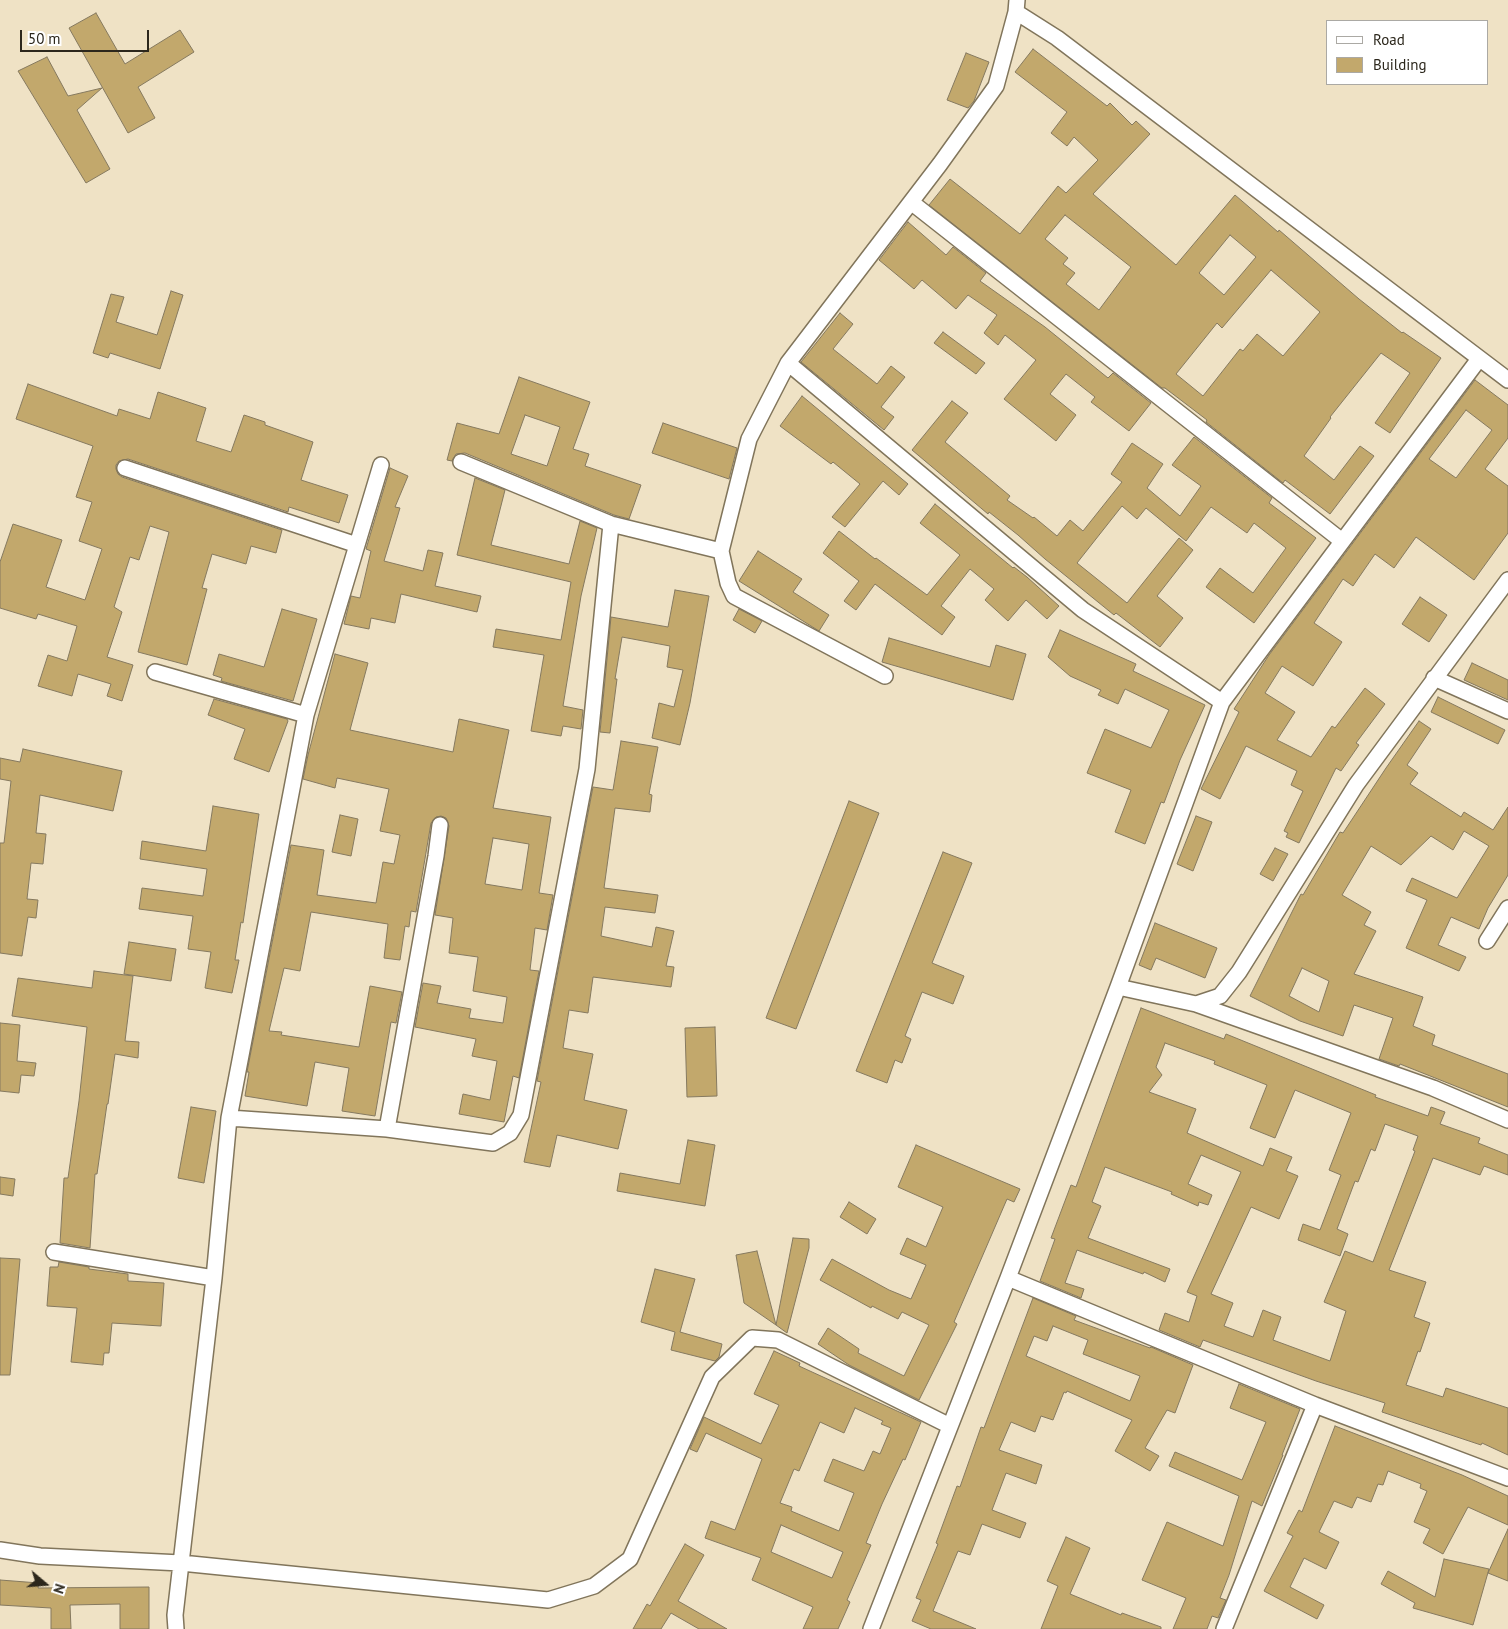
<!DOCTYPE html>
<style>
body{margin:0}
#map{position:relative;width:1508px;height:1629px;overflow:hidden;background:#efe2c5;font-family:"PT Sans",sans-serif}
canvas{display:block}
.legend{position:absolute;left:1326px;top:20px;width:162px;height:65px;box-sizing:border-box;background:#fff;border:1px solid #aba9a4;margin:0;padding:6px 9px;list-style:none;font-size:15px;color:#2c271c}
.legend li{display:flex;align-items:center;gap:10px;height:25px}
.legend b{width:25px;border:1px solid #aba9a4}
.north{position:absolute;left:20px;top:1559px;width:50px;height:50px;-webkit-text-stroke:4px #fff;paint-order:stroke;rotate:108deg;font-size:14px;font-weight:700;line-height:20px;text-align:center;color:#2c271c}
.north::after{content:'';display:block;margin:auto;width:18px;height:22px;background:#2c271c;clip-path:polygon(50% 0,100% 100%,50% 72%,0 100%)}
.scale{position:absolute;left:20px;top:30px;width:129px;height:22px;box-sizing:border-box;border:2px solid #2c271c;border-top:0;padding-left:6px;font-size:15px;line-height:18px;white-space:nowrap;color:#2c271c;-webkit-text-stroke:4px #fff;paint-order:stroke}
</style>
<div id="map">
<canvas width="1508" height="1629"></canvas>
<ul class="legend">
<li><b style="height:6px;background:#fff"></b>Road</li>
<li><b style="height:14px;background:#c2a86c"></b>Building</li>
</ul>
<div class="north">N</div>
<div class="scale">50 m</div>
</div>
<script>
const c = document.querySelector('canvas').getContext('2d');
c.lineJoin = 'round';
function paint(path, color) { c.fillStyle = color; c.fill(path, 'evenodd'); }
const shape = rows => new Path2D(rows.map(r => 'M' + r).join(''));
function stroke(path, color, width, dash) { c.strokeStyle = color; c.lineWidth = width; c.lineCap = dash ? 'butt' : 'round'; c.setLineDash(dash || []); c.stroke(path); }
const building = shape([
 [96,13,125,64,180,30,194,52,138,87,155,118,128,133,69,28,96,13],
 [1033,49,1107,106,1110,103,1132,125,1136,121,1150,134,1093,194,1176,265,1235,195,1278,232,1279,230,1359,299,1402,333,1403,332,1441,358,1390,433,1375,423,1410,373,1381,353,1330,417,1331,418,1304,456,1334,480,1360,446,1374,456,1330,514,1285,480,1283,483,1206,422,1207,420,1165,388,1162,388,929,205,950,179,1020,234,1058,186,1066,193,1098,160,1074,137,1067,146,1051,133,1067,112,1015,72,1033,49],
 [1065,215,1131,267,1099,310,1066,284,1075,273,1063,264,1068,258,1045,239,1065,215],
 [1230,235,1256,257,1224,295,1199,273,1230,235],
 [1271,270,1320,312,1283,356,1257,334,1243,351,1240,349,1203,396,1176,374,1217,323,1222,328,1271,270],
 [966,53,989,62,974,101,968,108,947,100,966,53],
 [47,57,68,96,102,88,77,110,110,169,86,183,18,71,47,57],
 [908,222,946,255,953,247,986,273,980,281,1045,327,1108,378,1113,373,1151,403,1129,431,1091,402,1095,397,1066,374,1050,394,1076,415,1056,441,1004,399,1036,360,1005,335,998,345,984,333,997,315,968,295,956,309,922,280,914,289,879,260,908,222],
 [171,291,183,295,160,369,110,353,108,358,93,353,111,294,124,297,116,322,157,335,171,291],
 [840,313,853,324,833,349,877,384,891,366,905,377,881,407,894,417,884,430,801,362,840,313],
 [943,332,985,363,976,374,934,343,943,332],
 [519,377,590,402,573,449,589,454,585,466,641,485,629,519,614,515,465,453,456,454,452,461,447,460,457,423,499,434,519,377],
 [525,415,560,427,547,466,511,454,525,415],
 [1475,380,1508,405,1508,438,1485,469,1508,486,1508,533,1474,580,1416,537,1394,568,1375,554,1353,586,1343,579,1314,623,1342,642,1313,686,1282,666,1265,693,1295,712,1277,740,1311,757,1332,726,1335,728,1365,688,1385,704,1356,743,1359,745,1341,771,1336,768,1299,843,1286,837,1288,833,1284,831,1303,791,1291,785,1297,771,1246,746,1220,799,1201,789,1239,712,1234,709,1269,655,1475,380],
 [1466,410,1492,430,1456,478,1429,459,1466,410],
 [28,384,117,416,119,409,150,419,158,392,206,408,196,441,231,452,244,415,265,422,265,425,313,442,301,480,348,495,339,523,289,507,288,512,128,459,119,461,116,465,116,469,118,474,122,477,282,530,276,553,251,546,246,564,212,554,202,588,207,589,187,665,138,652,169,532,150,526,139,560,130,557,114,607,122,612,107,657,133,665,122,701,107,696,111,684,78,674,72,696,38,686,48,655,67,661,77,626,38,614,36,619,0,608,0,562,13,524,62,540,46,587,85,600,102,549,79,541,92,502,76,497,93,446,16,419,28,384],
 [802,396,908,484,899,495,883,481,845,527,832,517,860,484,833,462,831,464,780,426,802,396],
 [952,401,968,413,945,442,1010,496,1007,500,1033,518,1034,517,1057,536,1070,520,1083,531,1122,482,1111,474,1132,443,1163,464,1147,488,1180,516,1201,486,1172,465,1194,437,1272,498,1269,503,1316,538,1254,623,1206,587,1220,568,1253,593,1286,548,1254,523,1247,533,1211,507,1186,541,1146,508,1137,519,1122,506,1077,563,1127,603,1179,538,1193,550,1157,596,1183,618,1160,647,1116,613,1114,615,1045,559,1018,535,989,512,988,514,912,450,952,401],
 [663,423,737,448,729,479,652,453,663,423],
 [390,468,408,476,395,507,400,508,384,561,423,571,428,550,443,553,435,586,481,596,477,612,401,594,395,623,371,618,369,629,344,624,351,596,360,598,371,551,366,549,390,468],
 [475,478,505,490,491,545,569,564,580,521,597,528,581,596,563,706,583,710,581,729,563,726,561,736,531,731,544,655,493,647,496,629,561,640,571,582,457,555,475,478],
 [935,504,1013,568,1014,567,1027,577,1059,606,1047,619,1026,600,1008,621,985,600,994,589,970,569,941,606,955,617,942,635,875,584,856,610,844,601,859,581,823,553,839,531,875,559,876,558,927,595,960,555,920,523,935,504],
 [758,551,802,579,793,592,829,615,819,631,739,581,758,551],
 [675,590,709,596,690,703,680,745,652,738,659,703,674,707,683,670,667,667,670,646,622,637,615,679,617,679,610,733,600,732,611,617,668,627,675,590],
 [1420,597,1447,615,1429,642,1402,624,1420,597],
 [282,609,317,619,293,701,221,681,222,678,213,675,219,654,264,667,282,609],
 [739,609,762,621,755,633,733,620,739,609],
 [1060,630,1136,664,1133,671,1205,705,1180,760,1164,803,1161,802,1145,844,1115,832,1131,790,1087,773,1105,729,1151,748,1169,710,1125,689,1118,704,1098,695,1101,690,1070,676,1048,657,1060,630],
 [889,638,990,667,996,645,1026,654,1013,700,882,662,889,638],
 [335,654,368,663,350,730,453,752,459,719,509,730,493,808,551,817,539,893,553,895,547,930,535,928,530,970,539,971,519,1078,513,1076,504,1122,459,1114,463,1094,490,1100,497,1061,472,1056,476,1039,415,1027,423,983,441,986,437,1003,471,1009,469,1018,503,1023,507,997,473,991,478,957,449,953,453,918,435,915,449,826,446,818,441,816,436,817,431,823,416,912,411,911,409,927,405,926,400,960,384,958,388,924,311,912,300,971,284,968,269,1031,282,1032,281,1035,359,1047,370,986,402,992,396,1023,391,1022,375,1116,342,1111,349,1068,315,1062,307,1106,245,1096,249,1072,247,1072,291,845,324,850,317,895,376,903,383,862,394,864,400,835,380,831,389,789,337,778,335,788,303,779,308,755,335,654],
 [493,838,529,844,522,890,485,884,493,838],
 [1472,663,1508,680,1508,700,1464,680,1472,663],
 [1438,697,1505,730,1498,744,1431,712,1438,697],
 [214,699,287,719,288,721,269,772,234,759,245,729,208,715,214,699],
 [1419,721,1431,729,1407,765,1418,773,1410,784,1461,817,1464,812,1493,830,1508,807,1508,875,1488,908,1479,929,1451,917,1438,945,1466,957,1459,971,1406,948,1427,900,1406,891,1412,878,1457,898,1489,846,1464,831,1453,850,1431,836,1401,865,1371,846,1342,895,1371,912,1364,925,1376,931,1354,974,1423,997,1413,1026,1435,1035,1432,1045,1508,1074,1508,1107,1400,1064,1399,1066,1379,1059,1393,1018,1354,1005,1343,1036,1300,1021,1250,996,1301,894,1303,895,1340,832,1343,833,1386,768,1419,721],
 [1302,968,1329,981,1319,1012,1289,996,1302,968],
 [621,741,658,747,649,794,652,795,650,812,615,808,604,888,658,895,655,913,605,907,601,936,652,947,656,927,674,931,666,966,674,967,671,987,593,977,588,1013,569,1010,563,1048,593,1054,584,1100,627,1110,618,1149,557,1135,550,1167,524,1162,541,1082,537,1081,593,787,613,790,621,741],
 [23,749,122,771,113,811,40,795,36,833,46,834,43,864,31,863,27,899,38,900,36,918,28,917,22,956,0,953,0,843,4,843,11,781,0,779,0,758,20,762,23,749],
 [849,801,879,813,796,1029,766,1018,849,801],
 [213,806,259,814,243,923,241,922,235,960,239,960,232,993,205,988,211,952,188,949,193,916,139,909,142,888,203,896,207,869,140,859,142,841,206,851,213,806],
 [340,815,358,819,351,856,332,852,340,815],
 [1196,816,1212,822,1193,871,1177,864,1196,816],
 [1275,848,1288,854,1273,881,1260,874,1275,848],
 [943,852,972,863,932,963,964,976,953,1004,922,992,905,1036,911,1039,902,1063,895,1060,887,1083,856,1071,943,852],
 [1155,923,1217,948,1205,978,1156,958,1151,970,1139,965,1155,923],
 [129,942,176,949,171,981,124,974,129,942],
 [94,971,133,976,125,1041,139,1042,138,1058,115,1054,108,1104,107,1104,97,1174,95,1174,90,1248,60,1243,64,1178,68,1178,79,1101,87,1027,12,1016,18,978,92,988,94,971],
 [1141,1008,1224,1039,1226,1034,1376,1095,1375,1097,1428,1116,1431,1107,1445,1112,1440,1124,1480,1138,1478,1143,1508,1155,1508,1175,1484,1166,1480,1175,1433,1158,1389,1270,1426,1282,1414,1317,1430,1323,1420,1352,1418,1351,1406,1385,1443,1397,1446,1388,1508,1408,1508,1455,1482,1443,1481,1445,1382,1412,1385,1403,1316,1381,1203,1340,1200,1347,1159,1330,1165,1313,1189,1322,1197,1296,1187,1292,1241,1172,1201,1155,1188,1184,1212,1195,1208,1205,1199,1202,1198,1206,1171,1194,1172,1192,1105,1167,1092,1202,1101,1206,1088,1238,1170,1269,1165,1282,1144,1272,1143,1274,1077,1250,1065,1283,1084,1289,1081,1298,1040,1281,1055,1239,1051,1238,1071,1185,1076,1187,1141,1008],
 [1165,1043,1215,1061,1214,1064,1267,1085,1250,1128,1275,1138,1295,1090,1351,1113,1329,1170,1341,1175,1320,1230,1303,1224,1298,1240,1340,1256,1348,1234,1337,1229,1355,1181,1358,1182,1371,1149,1375,1151,1385,1124,1418,1136,1413,1150,1415,1151,1373,1262,1345,1251,1324,1302,1346,1311,1330,1361,1273,1340,1281,1317,1263,1310,1253,1337,1224,1326,1233,1303,1211,1294,1251,1207,1279,1219,1298,1176,1286,1171,1292,1157,1270,1148,1263,1166,1187,1133,1196,1109,1149,1092,1162,1075,1156,1067,1165,1043],
 [0,1023,20,1025,17,1061,36,1063,34,1076,21,1075,19,1093,0,1091,0,1023],
 [715,1027,717,1096,687,1097,685,1028,715,1027],
 [191,1107,216,1111,204,1183,178,1178,191,1107],
 [688,1140,715,1145,705,1206,617,1191,620,1173,680,1184,688,1140],
 [916,1145,1020,1189,1014,1202,1007,1199,954,1322,957,1324,919,1400,849,1365,818,1344,828,1328,859,1349,858,1353,904,1376,929,1325,902,1312,898,1319,872,1306,871,1308,820,1280,832,1259,889,1290,911,1299,926,1265,900,1254,907,1238,926,1247,943,1207,898,1187,916,1145],
 [0,1177,15,1179,13,1196,0,1194,0,1177],
 [849,1202,876,1219,867,1234,840,1217,849,1202],
 [793,1238,809,1239,809,1248,787,1333,776,1325,793,1238],
 [757,1251,776,1325,744,1303,736,1255,757,1251],
 [0,1258,20,1259,10,1375,0,1375,0,1258],
 [59,1262,89,1267,89,1269,128,1274,128,1281,164,1283,161,1326,112,1323,109,1353,104,1353,103,1365,71,1362,77,1308,47,1306,50,1267,58,1267,59,1262],
 [655,1269,695,1279,680,1332,722,1344,719,1357,715,1361,671,1350,675,1332,641,1322,655,1269],
 [1033,1298,1076,1316,1074,1320,1150,1348,1151,1347,1193,1365,1175,1413,1167,1410,1145,1448,1159,1456,1150,1471,1115,1451,1132,1420,1067,1391,1066,1393,1064,1392,1053,1420,1041,1416,1035,1432,1011,1422,999,1450,1042,1465,1036,1484,1006,1473,992,1510,1026,1523,1020,1538,982,1524,970,1555,958,1551,933,1611,976,1629,931,1629,912,1621,921,1600,916,1598,938,1544,936,1543,957,1486,960,1487,981,1427,984,1428,1033,1298],
 [1053,1326,1088,1340,1083,1354,1140,1376,1130,1401,1026,1356,1034,1336,1047,1341,1053,1326],
 [774,1351,800,1363,799,1366,921,1422,905,1460,903,1459,882,1504,866,1543,871,1545,847,1600,850,1602,838,1629,803,1629,813,1607,752,1580,761,1558,705,1538,711,1521,735,1530,762,1459,706,1433,697,1452,690,1449,704,1417,761,1444,779,1405,754,1394,774,1351],
 [855,1408,883,1421,881,1424,891,1428,880,1454,873,1451,864,1471,833,1459,824,1481,854,1493,839,1531,791,1511,792,1507,780,1503,794,1469,799,1471,820,1422,844,1433,855,1408],
 [781,1525,843,1552,832,1578,771,1552,781,1525],
 [1239,1384,1300,1409,1282,1455,1283,1455,1262,1506,1252,1501,1229,1575,1220,1598,1226,1600,1218,1618,1212,1616,1207,1629,1173,1629,1186,1598,1142,1580,1167,1522,1223,1546,1239,1496,1169,1466,1175,1452,1242,1480,1266,1422,1230,1408,1239,1384],
 [1335,1426,1462,1475,1508,1496,1508,1525,1468,1507,1443,1554,1423,1543,1430,1529,1414,1522,1427,1491,1420,1488,1421,1484,1388,1471,1383,1485,1378,1484,1371,1502,1357,1497,1352,1508,1334,1501,1319,1532,1339,1542,1326,1569,1304,1558,1290,1587,1324,1605,1317,1619,1264,1591,1293,1536,1287,1533,1299,1510,1302,1512,1335,1426],
 [1508,1529,1508,1581,1488,1573,1508,1529],
 [1066,1537,1090,1548,1070,1594,1121,1615,1122,1613,1161,1627,1161,1629,1041,1629,1058,1586,1047,1581,1066,1537],
 [685,1544,704,1555,678,1601,727,1629,699,1629,671,1613,661,1629,633,1629,647,1604,650,1606,685,1544],
 [1444,1559,1489,1569,1473,1625,1413,1608,1415,1603,1381,1584,1388,1571,1435,1597,1444,1559],
 [0,1580,39,1583,38,1588,149,1587,149,1629,120,1629,120,1604,70,1605,71,1629,51,1629,51,1608,0,1605,0,1580]
]);
const minor = shape([
 [1016,12,1057,38,1508,380],
 [911,202,1342,541],
 [788,363,1083,610,1222,702],
 [461,462,611,524,721,551,749,439,788,363,940,164,996,86,1016,12,1017,0],
 [125,468,357,545],
 [721,551,728,583,734,596,885,676],
 [155,672,306,715],
 [1434,678,1508,711],
 [1487,941,1508,908],
 [1118,987,1196,1004,1433,1088,1508,1120],
 [1196,1004,1220,996,1239,972,1356,785,1508,580],
 [229,1118,387,1129,493,1143,510,1133,521,1115,587,769,611,524],
 [387,1129,436,856,440,825],
 [54,1252,214,1278],
 [1008,1278,1315,1405,1508,1478],
 [0,1550,40,1556,181,1563,548,1600,594,1586,630,1559,712,1377,752,1338,778,1340,950,1426],
 [176,1629,175,1615,214,1278,229,1118,306,715,381,465],
 [871,1629,1008,1278,1118,987,1222,702,1479,359],
 [1224,1629,1315,1405]
]);
paint(building, '#c2a86c');
stroke(building, '#85795f', 1);
stroke(minor, '#81755b', 18);
stroke(minor, '#fff', 15);
</script>
